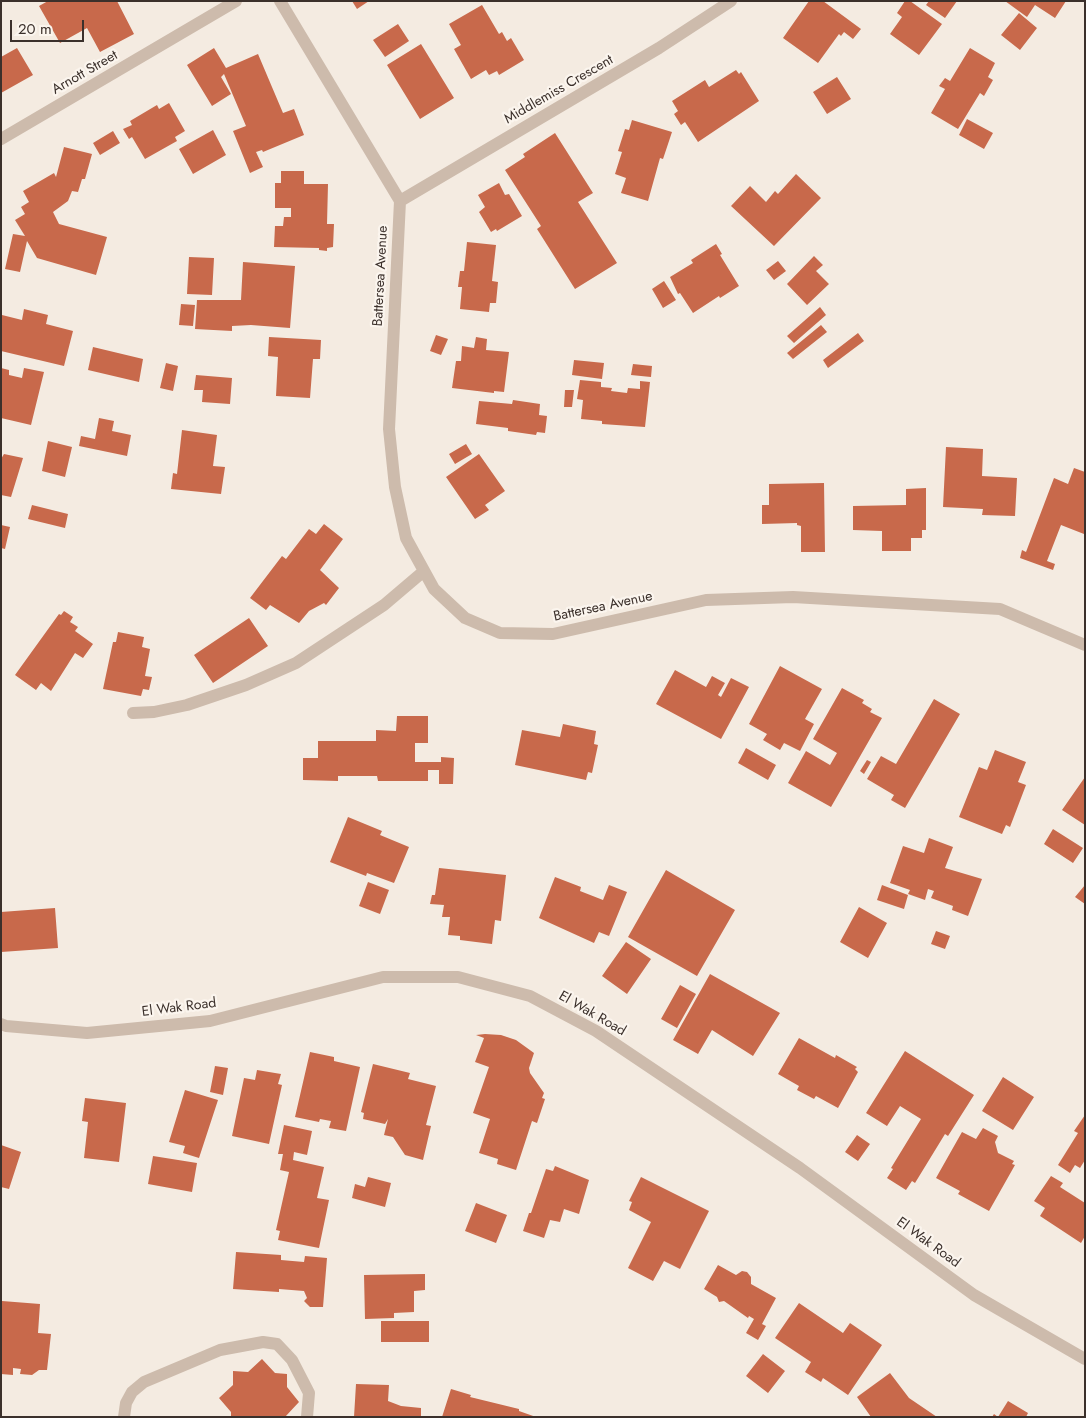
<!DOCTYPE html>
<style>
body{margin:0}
#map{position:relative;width:1086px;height:1418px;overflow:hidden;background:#f4ebe1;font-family:Jost,sans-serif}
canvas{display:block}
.frame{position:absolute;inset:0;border:2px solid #3b302b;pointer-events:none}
.scale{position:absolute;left:10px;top:20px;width:74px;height:22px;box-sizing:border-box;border:2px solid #3b302b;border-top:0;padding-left:6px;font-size:15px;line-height:18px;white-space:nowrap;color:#3b302b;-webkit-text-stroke:4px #fbf5ee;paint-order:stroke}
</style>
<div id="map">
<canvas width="1086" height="1418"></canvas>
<div class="frame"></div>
<div class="scale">20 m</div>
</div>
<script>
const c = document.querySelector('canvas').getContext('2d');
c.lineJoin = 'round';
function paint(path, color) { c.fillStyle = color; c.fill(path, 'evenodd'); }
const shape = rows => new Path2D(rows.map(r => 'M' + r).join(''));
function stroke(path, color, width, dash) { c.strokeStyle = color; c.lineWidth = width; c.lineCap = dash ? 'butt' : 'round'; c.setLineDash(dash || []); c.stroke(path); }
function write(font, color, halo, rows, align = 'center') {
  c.font = font + ' Jost,sans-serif'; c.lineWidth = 4.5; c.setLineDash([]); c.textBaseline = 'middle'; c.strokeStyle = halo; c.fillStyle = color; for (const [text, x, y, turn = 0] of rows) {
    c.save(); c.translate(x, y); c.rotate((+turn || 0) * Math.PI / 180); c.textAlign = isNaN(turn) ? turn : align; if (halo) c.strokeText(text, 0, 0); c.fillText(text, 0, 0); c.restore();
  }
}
const building = shape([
 [48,1,117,1,134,34,100,52,87,28,60,43,39,6],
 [352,1,369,1,357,9],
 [809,1,823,1,861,29,853,39,844,32,841,36,839,34,818,63,783,38],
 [905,1,910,1,942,24,919,55,890,34,902,17,897,13],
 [929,1,957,1,945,18,926,5],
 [1005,1,1066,1,1055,18,1035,5,1027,17],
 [482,5,499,34,502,32,507,41,511,38,524,60,499,75,497,71,489,75,486,70,471,79,454,49,461,45,449,24],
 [1019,13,1037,28,1020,50,1001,35],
 [398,24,409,41,385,57,373,40],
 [421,44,454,98,420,119,387,65],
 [17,48,33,75,1,93,1,57],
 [214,48,226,68,258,54,283,113,294,109,304,135,263,152,262,150,256,152,263,167,250,173,233,131,246,126,224,74,221,77,231,94,212,106,187,65],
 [970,48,995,63,988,77,993,80,984,96,980,93,958,129,931,113,945,89,939,86,945,78,950,81],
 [736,70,739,74,741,72,759,101,698,142,685,122,681,125,674,114,678,111,672,101,705,80,709,87],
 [837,77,851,99,827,114,813,92],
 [169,103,185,131,175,137,177,141,145,159,132,137,129,139,123,129,132,125,130,121,157,105,159,109],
 [967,119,993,133,984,149,959,135],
 [632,120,672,132,663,159,660,158,648,201,621,193,626,178,615,174,622,152,618,151,625,129,629,130],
 [213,130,226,155,193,174,179,149],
 [113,131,120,143,100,155,93,143],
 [555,133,593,193,578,202,617,263,575,289,537,229,541,226,505,170,525,157,523,154],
 [64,147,92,154,85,179,82,179,78,192,72,191,68,201,53,212,59,224,107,237,96,275,37,258,27,241,20,272,5,269,13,234,25,236,15,220,25,214,21,207,29,202,23,191,54,173,56,177],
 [281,171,304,171,304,184,328,184,327,224,334,224,333,247,327,248,327,251,319,250,319,248,274,247,275,226,283,226,284,217,291,217,291,208,275,208,275,183,281,183],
 [796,174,821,198,774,246,731,206,750,186,766,202,775,191,778,194],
 [499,183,505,195,509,194,522,216,497,231,496,229,491,232,479,212,485,207,478,195],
 [467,242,496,245,492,281,498,282,496,303,490,303,489,312,460,309,462,287,458,287,460,271,464,271],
 [716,244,722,254,720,255,739,286,720,298,719,296,693,313,680,293,678,294,670,277,693,263,691,260],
 [814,256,823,265,816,271,829,284,807,305,787,284],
 [189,257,214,258,212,295,187,294],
 [778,261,786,271,774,280,766,270],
 [243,262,295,266,290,328,251,325,232,326,232,331,195,329,197,300,241,300],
 [664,281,676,300,663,308,652,289],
 [181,304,195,305,193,326,179,325],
 [820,307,826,315,794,343,787,336],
 [24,309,48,315,46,324,73,331,64,366,1,351,2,315,22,320],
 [821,325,827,332,793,359,787,353],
 [858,333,864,341,828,368,823,360],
 [436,335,448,339,441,355,430,351],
 [269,337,321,340,320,359,313,359,310,398,276,396,278,357,268,356],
 [476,337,487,339,486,350,509,352,504,392,494,391,494,393,452,388,456,361,461,361,462,346,474,348],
 [93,347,143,359,139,382,88,370],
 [574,360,604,363,602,379,572,375],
 [166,363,178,366,173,391,160,388],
 [633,364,652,366,651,377,631,375],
 [1,368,9,370,9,375,22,378,24,368,44,372,31,425,1,418],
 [196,375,232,378,230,404,202,402,203,390,194,390],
 [580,380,601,382,601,387,612,388,611,391,627,393,628,388,640,389,640,381,650,382,645,427,602,424,602,421,581,419,583,400,577,399],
 [565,390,574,390,572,407,564,407],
 [513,400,540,404,539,415,547,416,545,433,537,432,536,435,508,431,508,428,476,424,479,401,512,404],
 [99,418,114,421,112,431,131,435,127,456,79,446,81,436,95,439],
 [182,430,217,435,213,466,225,467,221,494,171,489,173,473,177,474],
 [48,441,72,447,65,477,42,471],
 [466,444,472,454,455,464,449,454],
 [946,447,983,449,982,476,1017,478,1015,516,982,515,983,509,943,507],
 [4,454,23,458,11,497,1,495,1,459],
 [479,454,505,491,485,505,489,510,475,519,446,477],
 [1074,468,1085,472,1084,534,1061,525,1047,561,1055,564,1053,570,1020,558,1022,550,1026,552,1054,478,1068,484],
 [824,483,825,552,801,552,801,526,797,525,797,523,762,524,762,505,769,505,769,484],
 [926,488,926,530,922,530,922,538,911,538,911,551,882,551,882,531,853,530,853,506,906,505,906,489],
 [32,505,68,514,65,528,28,519],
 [324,524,343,539,320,570,339,588,326,605,324,603,309,611,299,623,270,605,266,610,250,598,282,556,286,559,309,529,316,534],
 [1,525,10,527,5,549,1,548],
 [64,611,73,617,70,622,78,627,75,631,93,644,83,658,75,653,51,691,41,683,36,690,15,675,59,614,61,615],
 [249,618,268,646,213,683,194,655],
 [118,632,144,637,142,647,150,649,145,676,152,677,149,690,143,689,141,696,103,689,113,642,116,642],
 [780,666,822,689,805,719,814,724,800,751,784,743,780,750,763,740,767,734,749,724],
 [675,670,706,687,712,676,725,683,718,695,721,697,731,678,749,687,721,739,656,704],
 [842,688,864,700,862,703,872,709,870,712,882,718,831,807,788,783,806,751,830,765,837,753,813,739],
 [934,699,960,714,905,808,891,800,894,795,867,779,881,756,896,764],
 [397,716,428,716,428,743,415,743,415,762,441,762,441,757,454,758,453,784,439,784,439,770,428,770,428,781,378,781,377,776,338,776,338,781,303,780,303,758,318,758,318,741,376,741,376,730,396,731],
 [563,724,596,731,594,744,598,745,592,773,588,772,586,780,515,765,522,730,560,737],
 [746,748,776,765,768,780,738,763],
 [995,750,1026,762,1018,782,1026,785,1010,827,1006,825,1002,834,959,817,979,767,987,770],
 [867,760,871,762,864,774,860,771],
 [1085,777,1085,825,1062,810],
 [348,817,382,831,380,835,409,847,394,883,367,873,366,876,330,862],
 [1053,829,1083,848,1073,863,1044,844],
 [929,838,953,847,945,868,982,879,968,916,952,910,953,906,931,898,934,891,928,889,925,900,908,894,910,890,890,883,903,846,924,853],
 [439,868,506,875,501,921,495,920,492,944,460,940,460,936,448,935,450,917,442,917,444,905,430,904,432,895,435,895],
 [666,870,735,910,697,976,628,937],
 [555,877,581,887,580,891,603,900,609,885,627,892,609,936,599,932,594,943,539,918],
 [368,882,389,890,380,914,359,906],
 [882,885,908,895,904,909,877,900],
 [1085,885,1085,904,1075,897],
 [859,907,887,923,868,958,840,942],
 [55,908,58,948,1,952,1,912],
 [936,931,950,936,945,949,931,944],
 [626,942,651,959,627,994,602,976],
 [710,974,780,1013,753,1056,712,1030,698,1054,673,1040],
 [680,985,696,994,677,1028,661,1019],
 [485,1034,501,1035,516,1040,534,1053,529,1068,530,1073,544,1093,542,1098,545,1099,537,1123,532,1121,516,1170,497,1164,498,1159,479,1153,490,1119,473,1113,489,1067,475,1062,484,1038,476,1035],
 [799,1038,835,1058,836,1055,857,1067,855,1069,858,1072,838,1108,816,1096,814,1099,797,1090,799,1086,778,1074],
 [905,1051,974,1095,948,1136,945,1134,915,1183,912,1181,906,1190,887,1178,893,1169,891,1168,921,1119,900,1106,887,1126,866,1113],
 [310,1052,334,1057,334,1061,360,1067,346,1131,329,1128,331,1121,320,1119,319,1122,295,1117],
 [373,1064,410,1073,408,1079,436,1086,426,1125,431,1126,423,1160,405,1155,393,1137,384,1135,388,1119,385,1124,363,1119,364,1113,361,1112],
 [215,1066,228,1068,223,1095,210,1092],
 [257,1070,281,1074,278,1084,282,1085,269,1144,232,1136,244,1078,255,1080],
 [1003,1077,1034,1097,1013,1130,982,1111],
 [185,1090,218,1100,199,1158,183,1153,185,1146,169,1142],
 [85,1098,126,1103,119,1162,84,1158,88,1122,82,1121],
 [1085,1115,1085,1160,1080,1168,1075,1165,1070,1173,1058,1165,1078,1133,1074,1131],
 [284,1125,312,1131,307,1155,294,1152,293,1160,324,1167,317,1198,329,1200,319,1248,278,1240,280,1231,276,1230,289,1172,280,1170,283,1154,278,1154],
 [983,1128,998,1136,995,1142,998,1153,1014,1161,1012,1164,1015,1165,989,1211,958,1194,960,1191,936,1178,962,1132,976,1139],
 [857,1135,870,1144,858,1161,845,1152],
 [1,1145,21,1152,9,1189,1,1187],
 [153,1156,197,1163,192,1192,148,1184],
 [555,1166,589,1180,579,1214,564,1209,560,1222,550,1220,544,1238,523,1231,529,1213,531,1213,546,1169,553,1171],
 [1051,1176,1063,1183,1060,1187,1085,1203,1085,1236,1081,1243,1040,1216,1045,1208,1034,1201],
 [368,1177,391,1183,385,1207,352,1198,355,1184,365,1187],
 [641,1177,709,1211,680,1269,664,1261,653,1281,628,1268,651,1222,629,1210,632,1202,629,1201],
 [476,1203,507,1215,496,1243,465,1231],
 [236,1252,281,1255,281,1260,304,1262,305,1256,327,1258,323,1307,310,1307,304,1301,307,1298,304,1291,279,1289,279,1292,233,1289],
 [718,1265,736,1275,742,1271,747,1272,751,1277,751,1284,776,1298,762,1324,766,1326,758,1340,746,1333,754,1319,749,1316,748,1318,724,1301,719,1302,717,1297,704,1289],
 [425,1274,425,1290,414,1291,414,1312,394,1313,394,1318,365,1319,364,1275],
 [2,1301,40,1304,38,1333,51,1334,47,1370,39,1370,32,1375,20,1374,21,1369,13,1368,13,1375,1,1374],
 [799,1303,843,1333,850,1323,882,1345,848,1395,823,1378,821,1382,805,1372,811,1362,775,1338],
 [381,1321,429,1321,429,1342,381,1342],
 [763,1354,785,1371,768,1393,746,1376],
 [262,1359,275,1373,287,1374,287,1387,299,1402,285,1417,231,1417,231,1412,219,1398,233,1385,233,1371,248,1372],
 [890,1373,909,1398,937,1417,871,1417,857,1397],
 [356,1384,389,1385,388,1401,401,1406,421,1408,421,1417,354,1417],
 [451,1389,471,1395,470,1397,519,1409,519,1411,536,1417,442,1417],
 [1008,1401,1028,1413,1026,1417,992,1417,994,1414,998,1417]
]);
const minor = shape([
 [280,1,400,201,389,429,395,487,406,538,434,589,465,618,500,633,553,634,706,600,793,597,1000,609,1085,645],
 [1,139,236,1],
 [400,201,659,48,731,1],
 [133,713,154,712,187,705,246,685,296,663,384,605,424,571],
 [1,1024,6,1026,87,1033,210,1021,383,977,458,977,530,996,596,1031,800,1168,974,1295,1085,1359],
 [124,1417,126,1403,132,1392,144,1382,220,1350,263,1342,277,1344,292,1360,309,1393,307,1417]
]);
const streetNames = [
 ["Arnott Street",85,73,-30],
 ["Middlemiss Crescent",559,90,-30],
 ["Battersea Avenue",381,276,-87],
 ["Battersea Avenue",603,607,-12],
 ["El Wak Road",179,1008,-7],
 ["El Wak Road",592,1014,30],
 ["El Wak Road",928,1243,36]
];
paint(building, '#c8694b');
stroke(minor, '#cdbbac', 12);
write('14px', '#3b302b', '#fbf5ee', streetNames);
</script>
